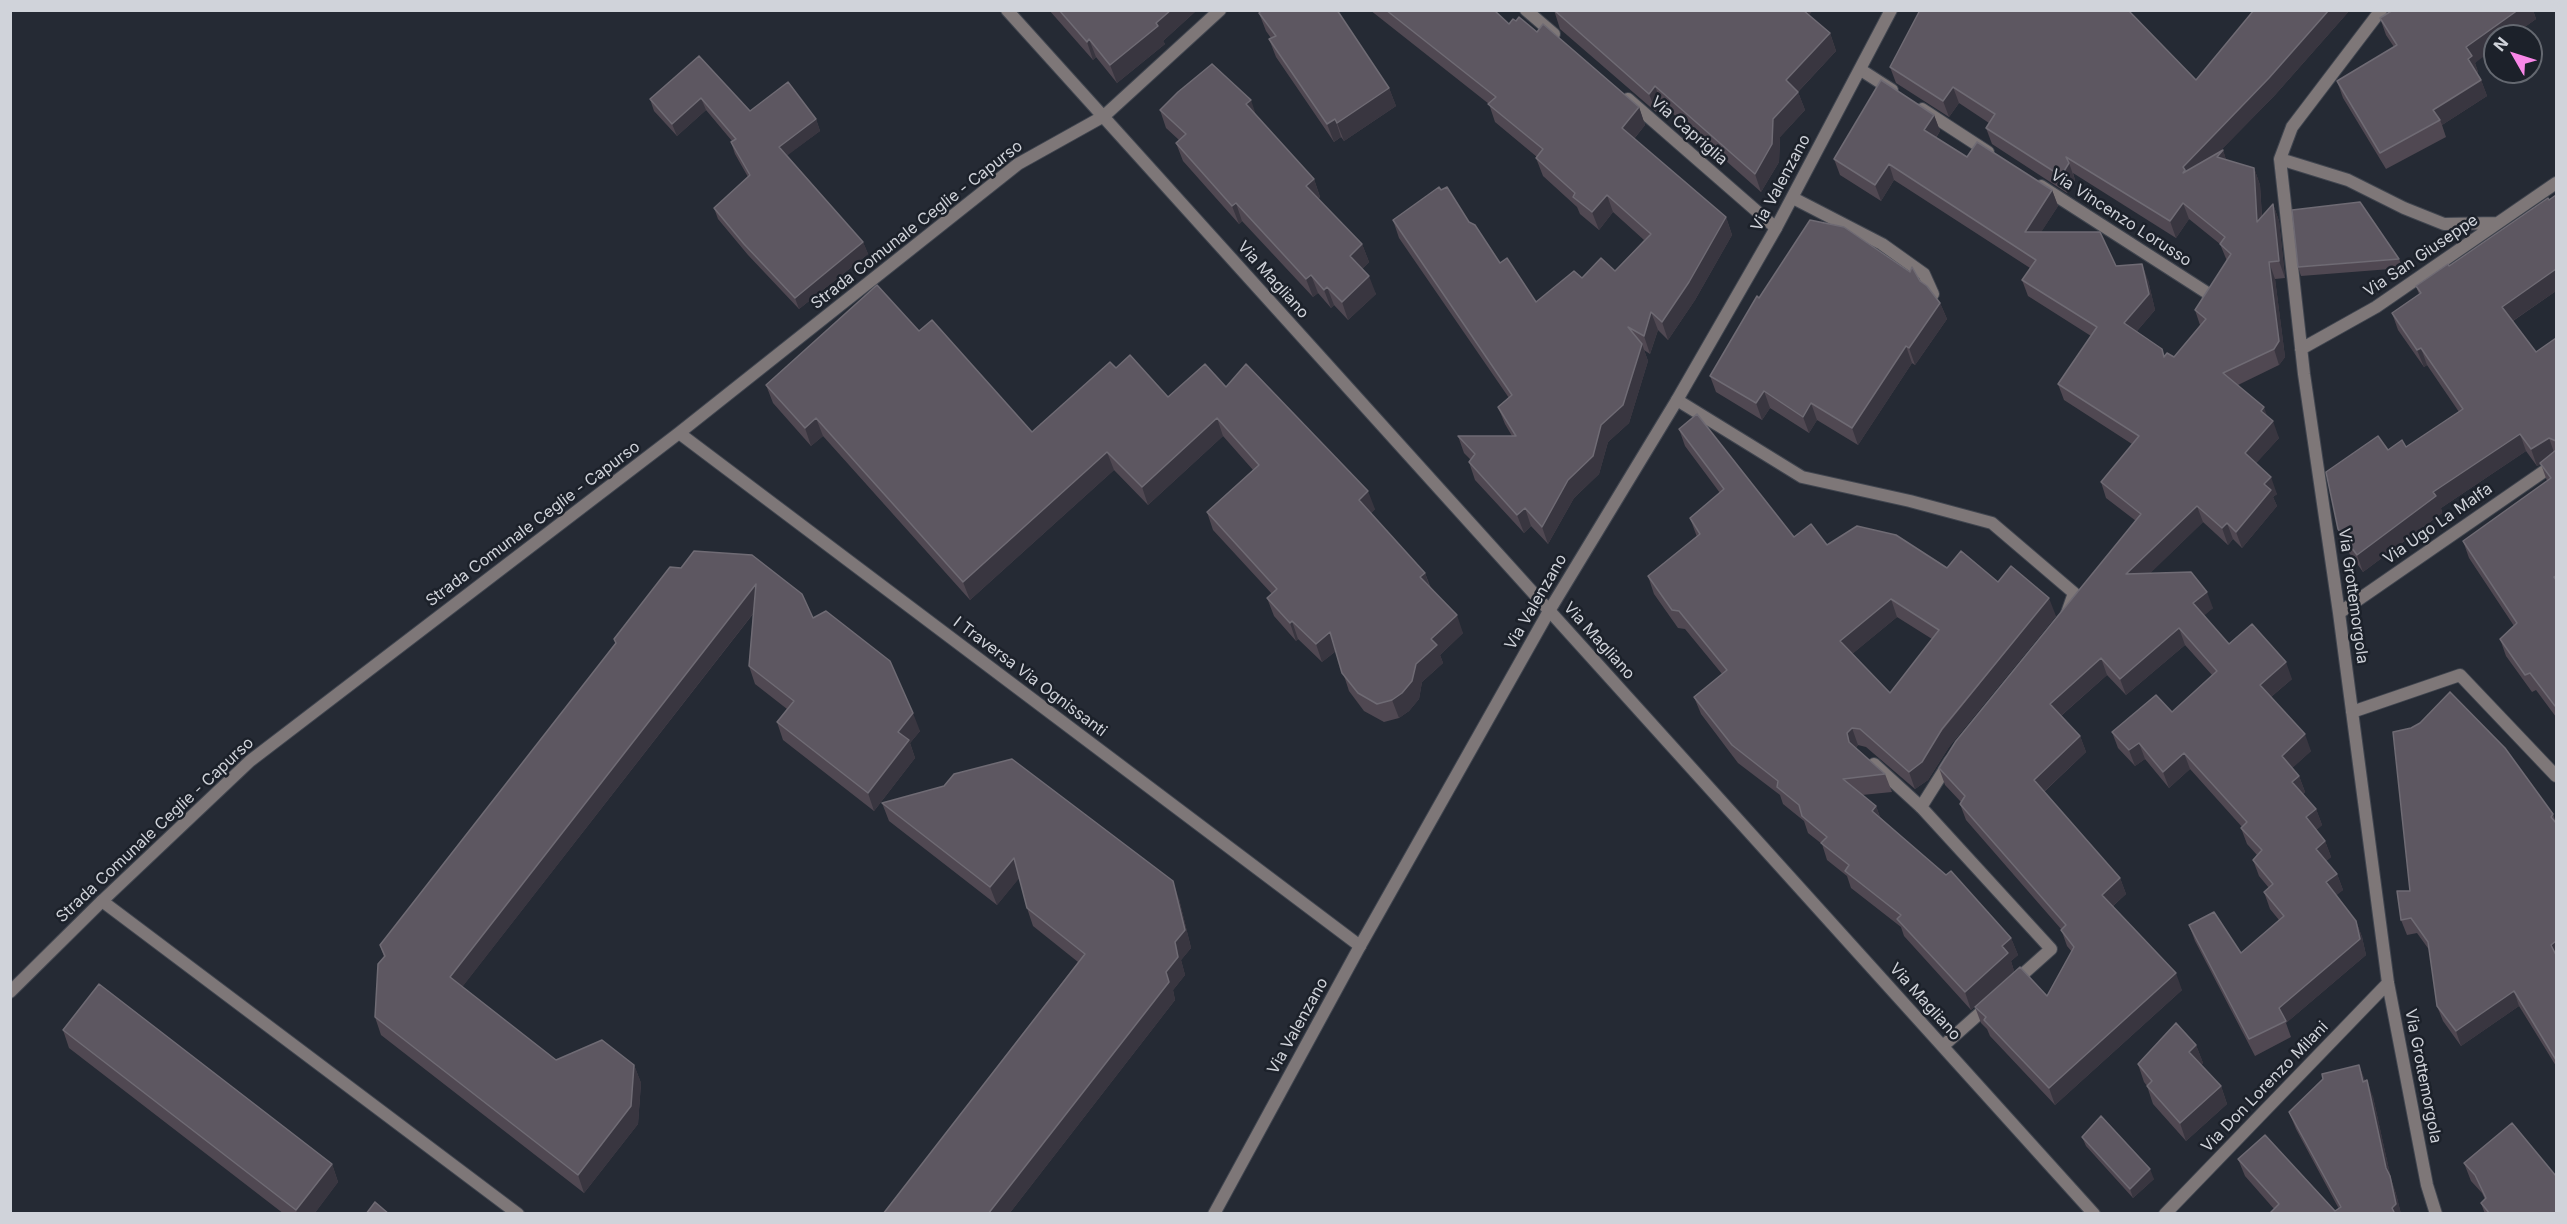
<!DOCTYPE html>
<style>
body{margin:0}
#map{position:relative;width:2567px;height:1224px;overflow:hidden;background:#252a34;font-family:Inter,sans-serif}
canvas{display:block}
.frame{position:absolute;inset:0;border:12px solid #d0d3da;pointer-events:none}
.north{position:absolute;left:2483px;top:24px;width:60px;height:60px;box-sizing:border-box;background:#1c212a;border:2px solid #646870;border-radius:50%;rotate:309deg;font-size:16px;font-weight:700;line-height:24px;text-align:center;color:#d0d3da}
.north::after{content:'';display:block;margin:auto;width:21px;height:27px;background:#f987e8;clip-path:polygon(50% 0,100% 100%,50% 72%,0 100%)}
</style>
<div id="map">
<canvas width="2567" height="1224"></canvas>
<div class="frame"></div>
<div class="north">N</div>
</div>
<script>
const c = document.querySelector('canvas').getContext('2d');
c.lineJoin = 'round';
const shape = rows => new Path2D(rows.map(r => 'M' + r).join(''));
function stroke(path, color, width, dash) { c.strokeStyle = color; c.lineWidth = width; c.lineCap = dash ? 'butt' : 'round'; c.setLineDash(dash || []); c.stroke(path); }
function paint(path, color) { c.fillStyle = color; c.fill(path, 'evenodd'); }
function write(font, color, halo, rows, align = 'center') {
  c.font = font + ' Inter,sans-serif'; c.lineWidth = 5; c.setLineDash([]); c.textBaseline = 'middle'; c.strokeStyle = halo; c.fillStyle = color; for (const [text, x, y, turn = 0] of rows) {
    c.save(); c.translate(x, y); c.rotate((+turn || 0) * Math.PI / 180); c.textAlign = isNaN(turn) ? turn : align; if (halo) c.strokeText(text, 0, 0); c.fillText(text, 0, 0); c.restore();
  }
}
const service = shape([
 [1874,764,1921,807],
 [102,901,518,1214]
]);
const minor = shape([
 [1007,10,2094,1214],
 [1526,10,1554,34],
 [2381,10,2292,127,2280,159,2304,374,2339,613,2388,983,2427,1185,2436,1214],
 [1861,70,1892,90],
 [1628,99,1776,228],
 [1922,109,1988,152],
 [2280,159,2348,180,2404,208,2444,224,2497,223],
 [2041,186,2212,296],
 [1793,198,1882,244,1924,274,1933,294],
 [2301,349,2376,307,2556,183],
 [1677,400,1802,477,1910,501,1992,523,2074,593,2067,613],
 [679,433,1360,946],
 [2339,613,2556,463],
 [2352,712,2460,675,2556,776],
 [1950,761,1921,807,2051,949,2013,983],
 [10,992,102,901,250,761,679,433,1018,164,1104,116,1220,10],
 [1943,1046,1989,1005],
 [2165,1214,2388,983]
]);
const tertiary = shape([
 [1214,1214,1360,946,1549,611,1677,400,1776,228,1891,10]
]);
const wall = shape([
 [1049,10,1197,10,1163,41,1165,44,1117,83,1096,57,1093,60],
 [1370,10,1494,10,1509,24,1516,21,1537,32,1639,107,1645,125,1634,139,1726,217,1732,235,1695,300,1668,340,1658,330,1650,354,1644,350,1648,361,1629,423,1608,442,1599,474,1574,498,1548,544,1531,526,1524,533,1475,480,1469,462,1471,460,1464,453,1458,436,1512,436,1505,424,1498,407,1509,398,1399,238,1393,220,1469,222,1500,263,1536,302,1582,278,1615,271,1644,240,1613,212,1599,230,1580,214,1577,207,1543,176,1536,158,1537,157,1495,122,1489,104],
 [1554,10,1813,10,1809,15,1830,33,1836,51,1798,92,1805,110,1780,137,1779,162,1761,192,1662,104,1656,112,1560,29],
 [2254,10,2350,10,2275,95,2220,151,2223,150,2226,160,2254,168,2260,185,2262,217,2273,204,2279,221,2285,278,2275,279,2285,357,2279,365,2238,385,2267,416,2279,438,2256,463,2277,494,2273,497,2277,506,2242,548,2233,539,2228,545,2203,522,2150,573,2213,608,2204,615,2229,644,2292,679,2271,697,2311,751,2292,768,2299,776,2305,792,2303,794,2316,809,2322,825,2316,830,2325,841,2331,857,2326,861,2337,874,2343,890,2336,895,2356,921,2362,937,2366,955,2286,1023,2291,1037,2255,1056,2195,941,2189,925,2241,953,2279,920,2270,909,2264,892,2269,888,2259,876,2253,860,2257,855,2247,844,2241,828,2242,827,2190,769,2169,788,2145,759,2135,766,2118,748,2112,732,2172,712,2212,675,2185,645,2126,695,2107,675,2061,716,2080,736,2086,752,2044,792,2120,878,2126,894,2113,906,2182,990,2055,1105,1990,1036,1987,1029,1981,1023,1975,1007,2047,996,2072,952,2067,946,2061,929,1966,820,1960,804,1961,802,1945,785,1939,768,2136,521,2106,498,2101,482,2132,444,2064,400,2058,384,2091,336,2028,296,2022,280,2030,268,1894,180,1881,201,1840,175,1834,159,1934,115,1940,131,1936,138,1967,157,2052,190,2058,206,2041,232,2116,266,2148,280,2155,310,2137,331,2165,356,2174,357,2200,325,2195,310,2227,261,2220,244,2189,219,2176,238,2073,173,2075,180,2067,193,1992,144,1986,128,1989,123,1959,103,1949,117,1896,83,1890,67,2196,80],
 [2393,10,2533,10,2536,19,2512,36,2495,36,2475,63,2478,72,2477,73,2481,80,2487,96,2442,125,2446,137,2386,169,2343,98,2337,81,2394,47,2386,35,2380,18],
 [1259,13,1389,88,1396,106,1344,141,1341,137,1334,142,1276,57,1269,39,1271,38,1266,31],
 [699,56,750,111,816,119,820,131,787,155,863,242,868,254,799,309,748,255,718,219,714,208,748,177,735,154,731,142,732,141,706,110,677,136,654,111,650,99],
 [1160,110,1256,115,1314,179,1320,197,1318,199,1362,244,1369,262,1362,269,1376,294,1348,320,1334,305,1331,308,1318,293,1313,297,1242,221,1239,224,1183,161,1176,143,1179,140,1166,128],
 [2556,195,2556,291,2513,321,2536,352,2556,338,2556,717,2536,690,2532,692,2506,656,2500,639,2514,626,2469,558,2463,541,2547,481,2541,464,2537,466,2526,451,2441,508,2442,513,2363,572,2344,546,2338,529,2388,450,2406,447,2459,412,2427,365,2424,367,2398,330,2392,313,2419,294,2416,286,2449,266],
 [2399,259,2403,268,2301,276,2298,267],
 [1920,281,1940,303,1947,319,1915,365,1912,363,1858,445,1817,420,1809,433,1770,408,1762,420,1716,392,1710,376],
 [919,331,1032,432,1116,368,1168,397,1226,387,1375,509,1371,513,1425,573,1430,586,1463,633,1440,655,1443,663,1422,682,1419,699,1409,711,1399,718,1384,722,1364,711,1349,691,1336,651,1322,662,1298,639,1296,641,1274,616,1267,598,1272,594,1213,530,1207,512,1253,470,1223,436,1148,505,1114,470,970,600,823,436,811,446,773,403,766,385],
 [1679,429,1794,537,1827,545,1947,568,1998,582,2056,616,1949,747,1928,780,1915,789,1866,747,1858,745,1856,748,1885,774,1892,792,1862,795,1876,806,1880,817,2011,938,2018,955,2011,961,2014,971,1971,1010,1904,936,1901,927,1851,888,1847,876,1827,860,1822,844,1808,833,1804,821,1783,804,1780,795,1738,763,1701,714,1694,697,1722,674,1685,629,1678,628,1654,594,1648,576,1697,537,1690,518,1720,493,1685,446],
 [1897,617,1932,639,1890,693,1852,654],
 [670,567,813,618,920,731,910,743,915,758,874,811,783,740,777,722,787,709,755,684,749,666,753,614,462,987,556,1060,634,1065,641,1083,638,1124,584,1193,381,1035,375,1017,384,957,380,945,616,643],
 [882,803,1179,899,1191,948,1181,960,1185,975,1173,990,1175,1000,1009,1214,883,1214,1078,962,1033,926,1027,908,1019,878,997,905,889,821],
 [2553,814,2556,823,2556,1066,2519,1006,2461,1046,2443,1021,2437,1006,2430,951,2417,933,2407,935,2401,920,2410,891],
 [63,1030,332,1164,338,1182,314,1214,284,1214,69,1048],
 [2196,1045,2203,1063,2201,1065,2221,1086,2227,1104,2186,1141,2153,1104,2147,1086,2144,1082,2138,1064],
 [2359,1065,2365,1081,2373,1097,2391,1179,2396,1194,2401,1214,2269,1214,2274,1209,2245,1176,2238,1159,2335,1211,2339,1209,2296,1129,2289,1112],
 [2082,1137,2154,1179,2133,1198,2086,1146],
 [2464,1163,2556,1214,2485,1214,2481,1203,2485,1199,2482,1193,2471,1181]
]);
const shadedWall = shape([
 [1171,10,1197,10,1163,41,1165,44,1117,83,1110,65],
 [1799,10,1813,10,1803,22],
 [2329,10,2350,10,2275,95,2190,182,2183,167],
 [2518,10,2533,10,2536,19,2512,36,2495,36,2495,48,2475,63,2478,72,2474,76,2468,59,2466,47],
 [1830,33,1836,51,1792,98,1786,80],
 [1089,39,1096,57,1093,60,1087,42],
 [2481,80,2487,96,2442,125,2440,120,2433,110],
 [1655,86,1662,104,1656,112,1649,94],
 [1953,87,1959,103,1949,117,1943,101],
 [1389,88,1396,106,1344,141,1337,123],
 [1798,92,1805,110,1780,137,1779,162,1761,192,1755,174,1773,119],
 [701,98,706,110,677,136,672,124],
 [1251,100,1257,118,1246,104],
 [1639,107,1645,125,1628,146,1622,128],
 [1934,115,1940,131,1930,146,1924,130],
 [816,119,820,131,784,158,779,147],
 [1335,119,1341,137,1334,142,1327,124],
 [2223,150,2228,166,2217,157],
 [2069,163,2075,180,2067,193,2061,176],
 [1889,164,1894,180,1881,201,1875,185],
 [2254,168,2260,185,2263,238,2257,222],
 [1314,179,1320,197,1312,204,1306,186],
 [2052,190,2058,206,2031,248,2025,232],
 [1607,195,1613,212,1599,230,1592,212],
 [1236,203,1242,221,1239,224,1232,206],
 [2183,203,2189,219,2176,238,2170,221],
 [2273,204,2279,221,2285,278,2279,261],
 [1726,217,1732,235,1695,300,1668,340,1662,322],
 [863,242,868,254,799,309,795,298],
 [1362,244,1369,262,1356,274,1350,256],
 [2269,262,2275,279,2285,357,2279,365,2274,349],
 [2142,264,2148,280,2155,310,2130,339,2124,323],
 [2556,269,2556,291,2508,324,2502,307],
 [1311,275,1318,293,1313,297,1306,279],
 [1369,276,1376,294,1348,320,1342,302],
 [1327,287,1334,305,1331,308,1324,290],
 [1940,303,1947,319,1915,365,1909,348],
 [1651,312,1658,330,1650,354,1644,336],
 [1642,344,1648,361,1629,423,1608,442,1599,474,1574,498,1548,544,1542,527,1568,480,1601,425],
 [1906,346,1912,363,1858,445,1852,428],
 [2421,348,2427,365,2424,367,2417,350],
 [1764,391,1770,408,1762,420,1756,403],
 [1811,403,1817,420,1809,433,1803,417],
 [2264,407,2270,424,2261,411],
 [816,418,823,436,811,446,805,428],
 [1217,418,1223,436,1148,505,1142,487],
 [2273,421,2279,438,2251,469,2245,453],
 [2520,434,2526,451,2441,508,2442,513,2363,572,2357,555,2433,492],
 [2549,438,2555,455,2537,466,2531,449],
 [1107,452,1114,470,970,600,963,582],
 [2271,477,2277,494,2273,497,2277,506,2242,548,2236,532,2264,484],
 [1368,491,1375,509,1365,518,1359,500],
 [2197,506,2203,522,2132,591,2126,574],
 [1525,508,1531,526,1524,533,1517,515],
 [2227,523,2233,539,2228,545,2222,528],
 [1425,573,1431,591,1420,577],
 [756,584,762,602,456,995,450,977],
 [2207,592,2213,608,2199,620,2193,603],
 [2049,598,2056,616,1949,747,1928,780,1915,789,1909,772],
 [1891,599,1897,617,1846,659,1840,641],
 [1457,615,1463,633,1440,655,1443,663,1422,682,1419,699,1409,711,1399,718,1392,700,1431,639],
 [1292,621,1298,639,1296,641,1290,623],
 [2179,628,2185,645,2126,695,2120,679],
 [1330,632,1337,650,1322,662,1316,644],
 [2101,658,2107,675,2056,720,2050,704],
 [2286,662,2292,679,2266,701,2260,685],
 [913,713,920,731,910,743,915,758,874,811,868,793,898,732],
 [1852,728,1858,745,1853,751,1855,759,1847,733],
 [2305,734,2311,751,2288,772,2282,756],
 [2080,736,2086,752,2039,796,2034,780],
 [2139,743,2145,759,2135,766,2129,750],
 [2184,753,2190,769,2169,788,2163,772],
 [2299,776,2305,792,2298,798,2292,782],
 [1876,806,1882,824,1872,811],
 [2316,809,2322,825,2312,834,2306,817],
 [2325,841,2331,857,2322,865,2316,849],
 [1014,858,1021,876,997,905,990,887],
 [2337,874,2343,890,2332,899,2326,882],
 [2120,878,2126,894,2107,911,2102,895],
 [1173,881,1179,899,1191,948,1181,960,1185,975,1173,990,1175,1000,1009,1214,988,1214,1175,942],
 [2356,921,2362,937,2366,955,2286,1023,2279,1008],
 [2011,938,2018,955,2011,961,2014,971,1971,1010,1965,992,2002,946],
 [2556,941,2556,960,2551,945],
 [2176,973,2182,990,2055,1105,2049,1088],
 [2514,991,2519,1006,2461,1046,2456,1031],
 [2196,1045,2203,1063,2195,1070,2189,1052],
 [634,1065,641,1083,638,1124,584,1193,578,1175],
 [2359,1065,2365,1082,2363,1082],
 [2367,1080,2373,1097,2391,1179,2396,1194,2401,1214,2394,1214,2392,1208],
 [2221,1086,2227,1104,2186,1141,2180,1123],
 [332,1164,338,1182,314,1214,297,1214,296,1210],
 [2150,1169,2154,1179,2133,1198,2130,1189]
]);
const building = shape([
 [1059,10,1171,10,1156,23,1158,26,1110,65,1089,39,1087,42,1059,10],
 [1262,10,1337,10,1389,88,1337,123,1335,119,1327,124,1269,39,1276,36,1259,13,1262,10],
 [1386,10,1494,10,1509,24,1513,19,1516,21,1519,17,1537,32,1543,24,1639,107,1622,128,1726,217,1689,282,1662,322,1651,312,1644,336,1628,327,1642,344,1623,405,1601,425,1593,456,1568,480,1542,527,1525,508,1517,515,1469,462,1475,454,1458,436,1516,436,1498,407,1512,395,1393,220,1439,187,1441,190,1447,187,1469,222,1475,225,1500,263,1507,258,1536,302,1574,271,1582,278,1601,258,1615,271,1651,234,1607,195,1592,212,1573,197,1575,193,1536,158,1543,149,1488,104,1496,97,1386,10],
 [1554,10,1803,10,1830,33,1786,80,1798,92,1773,119,1772,144,1755,174,1655,86,1649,94,1554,10],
 [1920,10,2128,10,2196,80,2254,10,2329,10,2269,78,2183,167,2185,170,2183,173,2223,150,2217,157,2254,168,2257,222,2273,204,2279,261,2269,262,2279,341,2274,349,2223,373,2264,407,2261,411,2273,421,2245,453,2271,477,2264,484,2271,490,2236,532,2227,523,2222,528,2197,506,2126,574,2191,572,2207,592,2193,603,2229,644,2252,624,2286,662,2260,685,2305,734,2282,756,2299,776,2292,782,2316,809,2306,817,2325,841,2316,849,2337,874,2326,882,2356,921,2360,939,2279,1008,2286,1021,2249,1039,2189,925,2214,912,2241,953,2284,916,2264,892,2273,884,2253,860,2262,850,2241,828,2247,822,2184,753,2163,772,2139,743,2129,750,2112,732,2156,695,2172,712,2217,671,2179,628,2120,679,2101,658,2050,704,2080,736,2034,780,2120,878,2102,895,2176,973,2049,1088,1984,1020,1986,1017,1975,1007,2020,967,2047,996,2074,947,2061,930,2066,925,1960,804,1965,796,1939,768,1956,741,2141,514,2101,482,2139,436,2058,384,2097,327,2022,280,2036,260,1889,164,1875,185,1834,159,1881,80,1934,115,1924,130,1967,157,1977,142,2052,190,2025,232,2100,232,2116,266,2142,264,2149,294,2124,323,2162,349,2164,357,2167,353,2174,357,2206,319,2195,310,2231,254,2220,244,2225,237,2183,203,2170,221,2066,157,2069,163,2061,176,1986,128,1995,114,1953,87,1943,101,1890,67,1920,10],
 [2393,10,2518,10,2466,47,2472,56,2468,59,2481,80,2433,110,2440,120,2380,153,2337,81,2397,45,2380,18,2393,10],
 [699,56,750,111,788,82,816,119,779,147,863,242,795,298,744,244,714,208,750,175,731,142,736,139,701,98,672,124,650,99,699,56],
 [1212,64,1251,100,1246,104,1314,179,1306,186,1362,244,1350,256,1369,276,1342,302,1327,287,1324,290,1311,275,1306,279,1236,203,1232,206,1176,143,1186,134,1160,110,1178,92,1212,64],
 [2556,195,2556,269,2502,307,2536,352,2556,338,2556,444,2556,441,2549,438,2531,449,2520,434,2433,492,2436,496,2357,555,2338,529,2326,472,2378,436,2388,450,2402,440,2406,447,2463,409,2421,348,2417,350,2392,313,2421,293,2416,286,2448,264,2449,266,2548,198,2549,200,2556,195],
 [2360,202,2399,259,2298,267,2292,210,2360,202],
 [1810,220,1844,227,1910,272,1912,267,1920,281,1927,286,1940,303,1909,348,1906,346,1852,428,1811,403,1803,417,1764,391,1756,403,1710,376,1757,296,1759,298,1810,220],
 [877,285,919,331,932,320,1032,432,1110,362,1116,368,1130,355,1168,397,1205,364,1226,387,1246,364,1368,491,1359,500,1425,573,1420,577,1457,615,1431,639,1437,645,1416,664,1412,681,1402,693,1392,700,1377,704,1358,693,1342,673,1330,632,1316,644,1292,621,1290,623,1267,598,1277,589,1207,512,1259,465,1217,418,1142,487,1107,452,963,582,816,418,805,428,766,385,877,285],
 [1697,414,1794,537,1811,524,1827,545,1857,526,1896,535,1947,568,1961,551,1998,582,2011,566,2049,598,1942,729,1922,762,1909,772,1860,729,1852,728,1847,733,1849,742,1885,774,1843,779,1876,806,1872,811,1946,875,1951,871,2011,938,2002,946,2008,953,1965,992,1897,919,1901,915,1845,871,1849,865,1821,843,1827,837,1802,816,1799,805,1777,787,1778,781,1732,745,1694,697,1727,670,1679,611,1672,610,1648,576,1700,534,1690,518,1724,489,1679,429,1697,414],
 [1891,599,1939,630,1890,693,1840,641,1891,599],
 [2556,450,2556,576,2554,577,2556,580,2556,705,2555,706,2530,673,2525,675,2500,639,2517,623,2463,541,2551,478,2540,463,2556,450],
 [694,551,752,555,802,594,813,618,826,611,890,661,913,713,898,732,909,740,868,793,777,722,794,701,749,666,756,584,450,977,556,1060,602,1040,634,1065,631,1106,578,1175,375,1017,378,964,385,956,380,945,616,643,614,639,670,567,681,568,694,551],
 [2450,692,2505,748,2553,814,2551,817,2556,823,2556,941,2551,945,2556,955,2556,1060,2514,991,2456,1031,2437,1006,2428,942,2411,918,2401,920,2397,891,2410,891,2393,732,2411,728,2420,723,2450,692],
 [1012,759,1173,881,1185,930,1175,942,1178,957,1166,972,1169,982,988,1214,883,1214,1085,954,1027,908,1014,858,990,887,882,803,944,786,954,774,1012,759],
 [99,984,332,1164,296,1210,63,1030,99,984],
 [2176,1023,2196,1045,2189,1052,2221,1086,2180,1123,2147,1086,2152,1081,2138,1064,2176,1023],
 [2359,1065,2363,1082,2367,1080,2386,1168,2390,1176,2396,1204,2392,1208,2395,1214,2269,1214,2279,1204,2238,1159,2265,1135,2335,1211,2341,1207,2289,1112,2323,1079,2322,1074,2359,1065],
 [2101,1116,2150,1169,2130,1189,2082,1137,2101,1116],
 [2512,1123,2556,1176,2556,1214,2490,1214,2481,1203,2486,1198,2475,1175,2464,1163,2512,1123],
 [375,1202,389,1214,366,1214,375,1202]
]);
const streetNames = [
 ["Via Capriglia",1689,131,41],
 ["Via Valenzano",1781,183,-62],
 ["Via Vincenzo Lorusso",2121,218,33],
 ["Strada Comunale Ceglie - Capurso",917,225,-38],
 ["Via San Giuseppe",2421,256,-34],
 ["Via Magliano",1273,280,48],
 ["Strada Comunale Ceglie - Capurso",533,524,-37],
 ["Via Ugo La Malfa",2438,524,-35],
 ["Via Grottemorgola",2353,596,82],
 ["Via Valenzano",1536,602,-60],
 ["Via Magliano",1599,641,48],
 ["I Traversa Via Ognissanti",1030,677,37],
 ["Strada Comunale Ceglie - Capurso",155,830,-43],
 ["Via Magliano",1925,1002,48],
 ["Via Valenzano",1298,1026,-61],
 ["Via Grottemorgola",2423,1076,79],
 ["Via Don Lorenzo Milani",2265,1087,-46]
];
stroke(service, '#40454f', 14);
stroke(minor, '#40454f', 14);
stroke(tertiary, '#40454f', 14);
stroke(service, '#7e7778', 12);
stroke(minor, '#7e7778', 12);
stroke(tertiary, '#7e7778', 12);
paint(wall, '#504852');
paint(shadedWall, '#393640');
paint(building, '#5d5761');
stroke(building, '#6f6b74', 1.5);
write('16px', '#d0d3da', '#1c212a', streetNames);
</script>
